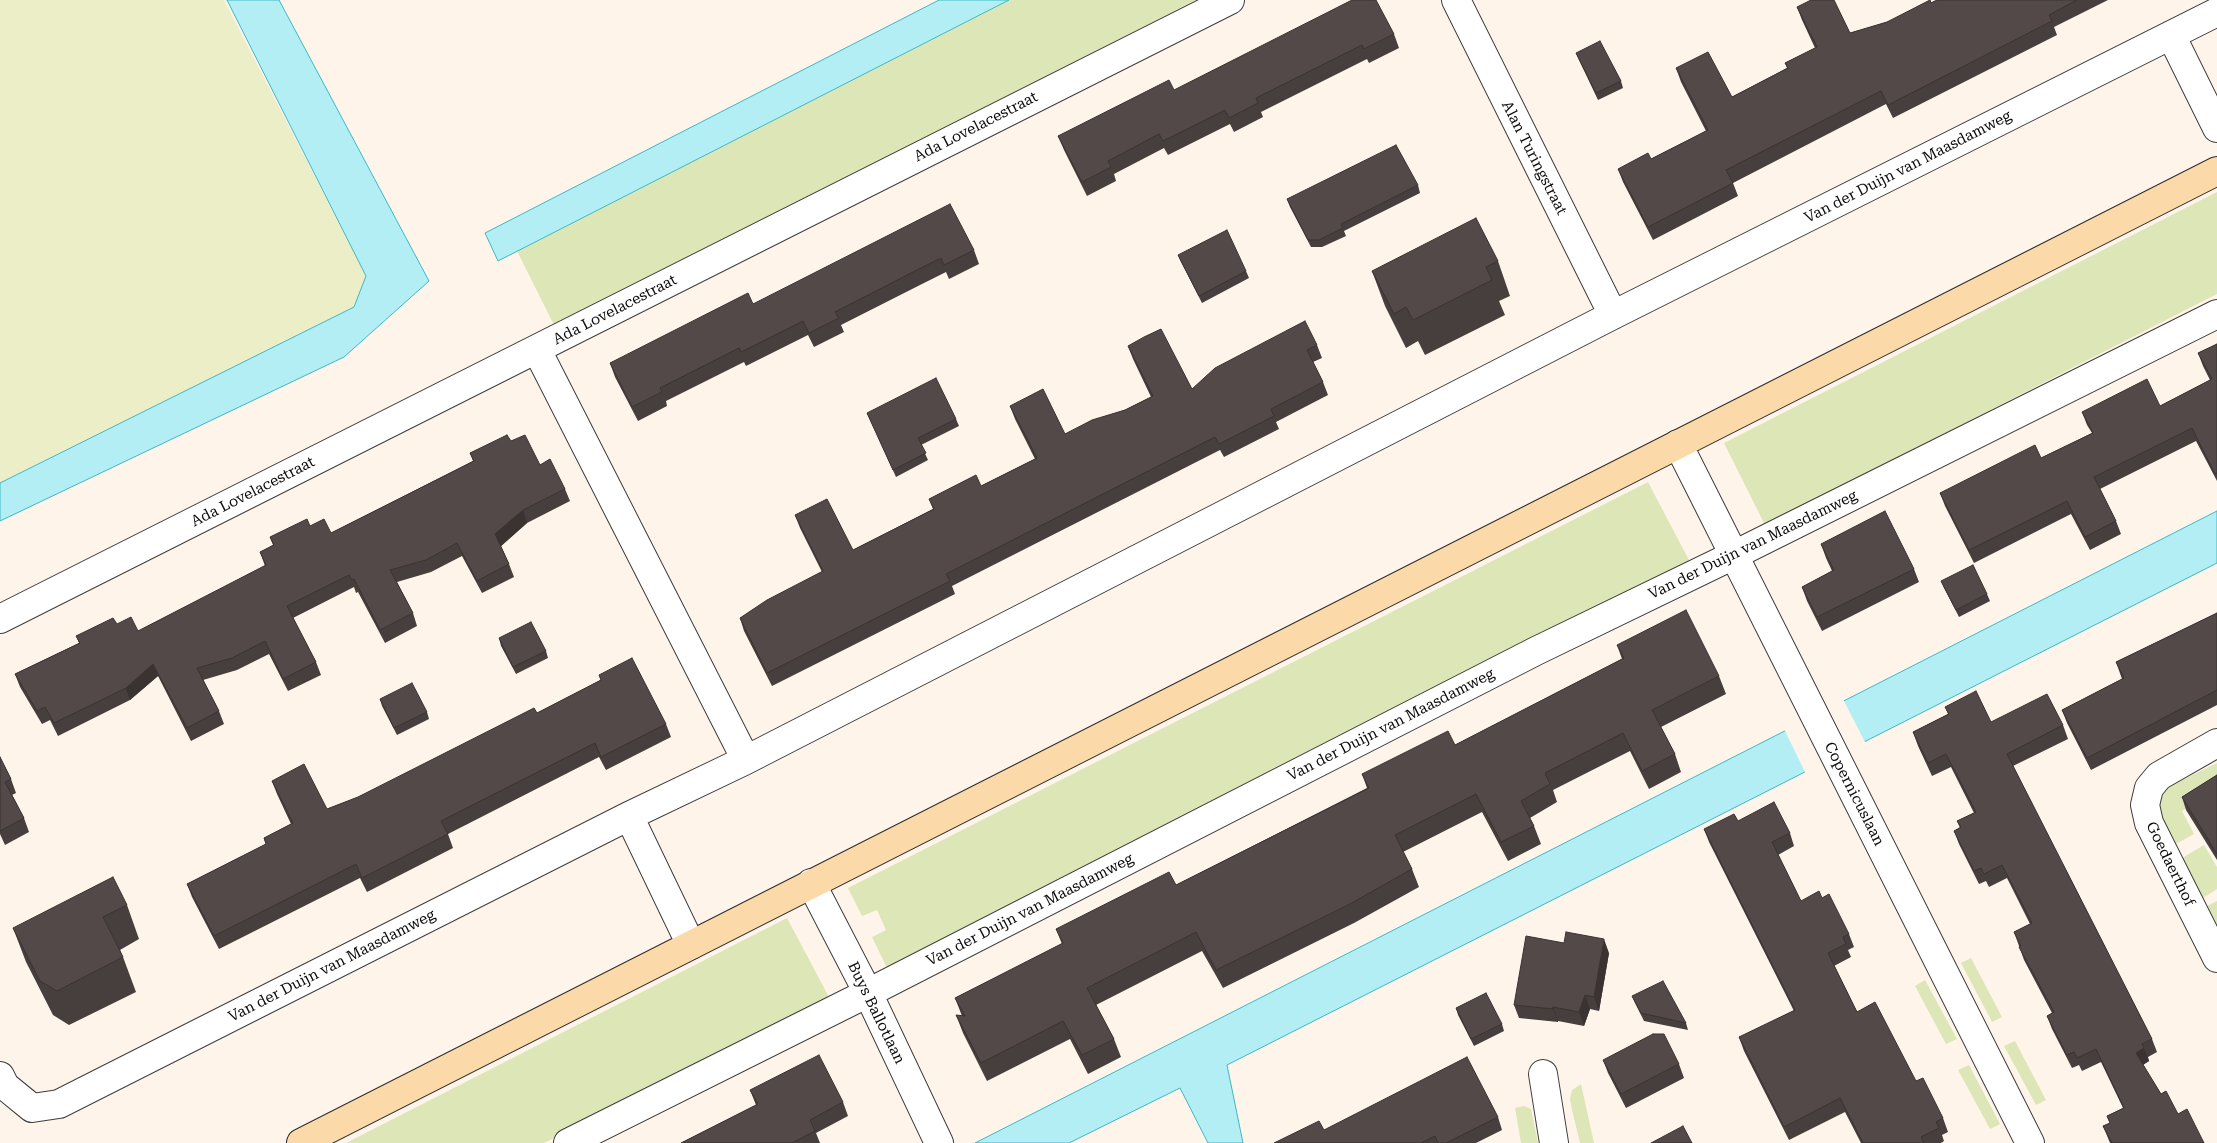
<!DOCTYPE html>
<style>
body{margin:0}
canvas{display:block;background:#fef4ea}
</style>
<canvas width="2217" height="1143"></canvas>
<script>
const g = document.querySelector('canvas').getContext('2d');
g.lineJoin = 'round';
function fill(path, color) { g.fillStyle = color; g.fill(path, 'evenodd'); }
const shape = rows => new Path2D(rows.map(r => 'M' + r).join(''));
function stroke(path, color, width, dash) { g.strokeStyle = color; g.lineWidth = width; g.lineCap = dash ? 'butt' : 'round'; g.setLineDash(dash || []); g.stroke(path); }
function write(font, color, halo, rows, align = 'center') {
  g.font = font + ' "Roboto Serif",serif'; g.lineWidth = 5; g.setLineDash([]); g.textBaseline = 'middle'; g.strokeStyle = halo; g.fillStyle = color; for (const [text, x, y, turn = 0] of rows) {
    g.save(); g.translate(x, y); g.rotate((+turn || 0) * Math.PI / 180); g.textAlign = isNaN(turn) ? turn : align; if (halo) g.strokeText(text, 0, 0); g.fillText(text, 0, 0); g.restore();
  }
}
fill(shape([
 [1009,0,1196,0,554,325,517,251],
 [2217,192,2217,294,1765,525,1724,443],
 [1648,482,1690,562,888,970,872,937,886,930,877,910,862,916,848,888],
 [2217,763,2217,789,2182,811,2194,834,2174,845,2158,812,2158,802,2165,788],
 [2204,845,2217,867,2217,889,2203,898,2182,858],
 [2217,901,2217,927,2207,906],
 [787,918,830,999,544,1143,346,1143],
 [1971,958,2002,1017,1992,1022,1961,963],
 [1925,980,1957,1039,1946,1044,1915,986],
 [2015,1041,2046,1100,2036,1105,2004,1046],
 [1969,1065,2000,1124,1990,1129,1958,1070],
 [1581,1084,1594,1143,1580,1143,1572,1110,1570,1099,1572,1090],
 [1524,1106,1531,1109,1538,1143,1521,1143,1515,1108]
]), '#dde6b6');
fill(shape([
 [0,0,224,0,366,276,354,308,0,483]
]), '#eceec8');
const water = shape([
 [227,0,279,0,429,281,344,357,0,521,0,483,354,307,366,276,227,0],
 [939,0,1009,0,498,261,485,233,939,0],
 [2217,511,2217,563,1227,1065,1243,1143,1208,1143,1180,1088,1069,1143,975,1143,2217,511]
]);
fill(water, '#b2eef3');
stroke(water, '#3cb9c6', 1);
fill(shape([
 [1843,699,1866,744,1804,775,1805,772,1784,729]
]), '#fef4ea');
const street = shape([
 [1456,0,1613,315],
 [2171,35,2217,128],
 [537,350,746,760],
 [1678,444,2030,1143],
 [0,619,1230,0],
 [2217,743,2159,776,2149,788,2145,805,2149,823,2217,958],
 [629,816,691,945],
 [811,883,868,993,939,1143],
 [1543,1074,1554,1143],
 [0,1076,5,1086,32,1108,59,1104,629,816,746,760,1613,315,2217,12],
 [568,1143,868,993,1536,651,1734,555,2217,314]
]);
const secondary = shape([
 [301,1143,2217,171]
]);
stroke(street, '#3e3e3e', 30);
stroke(secondary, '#2d2d2d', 30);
stroke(street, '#fff', 28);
stroke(secondary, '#fbd9a8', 28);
fill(shape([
 [1937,0,2108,0,2054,27,2057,35,1893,118,1886,104,1733,183,1738,196,1653,240,1623,182,1618,169,1651,159,1706,131,1681,82,1676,68,1732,97,1787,68,1785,63,1815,48,1802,20,1797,7,1850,33,1887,22],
 [1394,34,1399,48,1369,63,1367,59,1261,112,1263,117,1234,132,1230,124,1168,155,1164,148,1114,174,1116,181,1087,196,1064,150,1058,136,1174,90],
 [1576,53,1621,81,1623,88,1598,100,1579,60],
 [1418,185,1420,193,1344,231,1346,236,1322,247,1311,247,1290,207,1287,199],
 [974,250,979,264,949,279,946,272,920,285,841,325,844,332,814,347,808,335,746,366,744,362,666,401,667,406,638,421,615,377,610,363,753,304],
 [1178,255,1246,271,1249,278,1202,303,1181,262],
 [1498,261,1510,296,1499,301,1505,315,1425,355,1418,341,1406,348,1385,306,1372,271],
 [2217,344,2217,481,2196,441,2100,489,2116,521,2121,534,2090,550,2071,514,1974,563,1945,506,1940,493,2041,458,2092,433,2087,425,2082,412,2160,406,2210,380,2203,366,2198,353],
 [1317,345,1322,358,1313,362,1323,382,1328,395,1276,422,1279,429,1224,457,1220,450,1159,481,952,586,955,594,772,686,744,631,740,618,822,572,800,528,795,515,853,550,933,509,929,499,981,486,1035,459,1015,419,1010,406,1065,434,1125,410,1151,397,1133,359,1128,346,1192,389],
 [867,413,956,419,959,426,921,445,928,460,896,477],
 [511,441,540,465,565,489,570,501,527,523,501,546,509,564,514,577,482,593,462,556,431,572,397,582,413,613,417,626,385,643,358,592,356,593,354,587,293,618,316,662,321,675,288,691,269,654,237,670,203,680,219,711,224,724,191,741,158,676,130,700,58,736,50,720,42,724,20,687,15,674,79,643,76,636,117,624,138,631,265,566,260,552,273,545,270,537,310,526,331,533,473,461,470,453],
 [1821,544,1914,569,1919,582,1822,631,1807,601,1802,587,1832,571,1826,558],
 [1941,581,1987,594,1990,601,1959,617,1944,588],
 [2217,613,2217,705,2091,770,2067,723,2062,710,2122,679,2116,662],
 [499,638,546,651,548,658,516,674,501,646],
 [1617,645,1719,676,1726,694,1661,727,1675,754,1681,772,1649,789,1630,751,1553,790,1557,802,1530,818,1534,826,1541,844,1508,861,1482,812,1403,852,1412,869,1419,887,1354,923,1223,988,1202,951,1096,1005,1114,1039,1121,1057,1088,1074,1070,1039,987,1081,963,1033,956,1015,962,1016,955,998,1062,944,1056,929,1176,885,1367,788,1362,774,1455,745,1622,659],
 [599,675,666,724,671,737,606,770,599,757,448,834,453,848,367,892,360,878,219,949,192,897,187,884,266,844,264,838,291,824,277,794,272,781,327,809,358,797,537,713,601,680],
 [380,699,427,712,429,719,397,735,382,706],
 [1945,707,1991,722,2063,725,2068,739,2013,766,2152,1039,2157,1052,2148,1057,2149,1061,2143,1065,2161,1094,2204,1143,2110,1143,2103,1126,2110,1123,2107,1116,2123,1108,2101,1062,2082,1071,2079,1065,2072,1068,2052,1029,2047,1016,2052,1013,2024,960,2014,932,2030,924,2007,878,1989,887,1986,881,1979,884,1959,844,1954,831,1960,828,1957,821,1974,813,1951,767,1932,776,1918,746,1913,732,1948,714],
 [0,757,11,779,16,793,12,795,24,818,29,832,5,845,0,834],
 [2217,775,2217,860,2186,810,2182,797],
 [1738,821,1790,833,1794,846,1778,855,1801,901,1822,898,1849,934,1854,947,1848,950,1851,957,1834,966,1857,1012,1916,1081,1943,1118,1948,1132,1942,1135,1944,1141,1941,1143,1861,1143,1845,1112,1789,1140,1744,1051,1739,1037,1794,1011,1709,842,1704,829],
 [127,905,139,939,120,950,123,957,136,992,69,1025,53,1015,26,962,13,928],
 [1609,953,1599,1011,1590,1009,1584,1026,1558,1021,1558,1022,1519,1018,1514,1005],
 [1632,996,1686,1023,1688,1030,1644,1021,1635,1003],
 [1456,1008,1502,1024,1504,1031,1474,1046,1458,1015],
 [1603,1060,1679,1064,1684,1078,1626,1108,1608,1073],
 [750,1090,843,1102,848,1116,816,1133,820,1143,681,1143,756,1105],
 [1498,1117,1502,1130,1476,1143,1274,1143,1324,1130]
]), '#473f3e');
fill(shape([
 [523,510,527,523,500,547,495,534],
 [153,664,158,676,130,700,126,688],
 [1604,939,1609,953,1599,1011,1594,997],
 [1585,995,1590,1009,1584,1026,1579,1012],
 [1553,1007,1558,1021,1558,1022,1553,1009],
 [2144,1048,2149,1061,2141,1066,2136,1053]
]), '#3a3332');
const building = shape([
 [1352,0,1376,0,1394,34,1364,49,1362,45,1256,98,1258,103,1229,118,1225,110,1163,141,1159,134,1108,161,1111,167,1082,182,1058,136,1169,80,1174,90,1352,0],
 [1811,0,1834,0,1850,33,1887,22,1930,0,1931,3,1937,0,2077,0,2049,15,2052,21,1888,105,1881,91,1726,170,1733,183,1648,227,1618,169,1648,153,1651,159,1708,130,1676,68,1708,52,1732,97,1788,68,1785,63,1817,47,1797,7,1811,0],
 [1600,41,1621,81,1596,93,1576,53,1600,41],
 [1396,145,1418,185,1341,224,1343,228,1319,240,1308,240,1287,199,1396,145],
 [950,204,974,250,944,265,941,258,915,271,835,312,839,318,809,333,803,321,741,352,739,348,660,388,662,392,632,407,610,363,748,293,753,304,950,204],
 [1476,218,1498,261,1486,267,1492,280,1413,320,1406,307,1394,314,1372,271,1476,218],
 [1227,230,1246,271,1199,296,1178,255,1227,230],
 [1305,321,1317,345,1307,350,1323,382,1271,409,1274,416,1219,444,1215,437,1154,468,946,574,950,581,767,673,740,618,767,600,823,571,795,515,827,499,853,550,934,509,929,499,976,475,981,486,1037,458,1010,406,1043,389,1065,434,1092,420,1125,410,1153,396,1128,346,1144,337,1161,329,1192,389,1215,368,1305,321],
 [2217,344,2217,473,2215,474,2192,428,2094,477,2116,521,2085,537,2067,501,1969,550,1940,493,2035,445,2041,458,2093,433,2082,412,2147,379,2160,406,2212,379,2198,353,2217,344],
 [936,378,956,419,918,438,926,453,893,470,867,413,936,378],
 [507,435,511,441,525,435,540,465,550,459,565,489,523,510,495,534,509,564,477,581,457,543,426,560,390,570,413,613,380,630,354,579,352,580,349,575,287,606,316,662,283,679,265,641,232,658,197,668,219,711,187,728,153,664,126,688,54,723,45,707,37,711,15,674,80,643,76,636,113,618,117,624,131,617,138,631,266,565,260,552,274,545,270,537,307,519,310,526,324,519,331,533,474,461,470,453,507,435],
 [1885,511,1914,569,1817,617,1802,587,1834,570,1821,544,1885,511],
 [1973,565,1987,594,1956,610,1941,581,1973,565],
 [1686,610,1719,676,1652,710,1675,754,1642,771,1623,733,1545,773,1550,784,1521,801,1534,826,1501,842,1476,794,1395,835,1412,869,1348,905,1216,970,1196,932,1087,988,1114,1039,1082,1055,1063,1021,981,1063,956,1015,965,1016,955,998,1063,943,1056,929,1169,872,1176,885,1369,788,1362,774,1448,731,1455,745,1624,658,1617,645,1686,610],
 [2217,613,2217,690,2087,758,2062,710,2124,678,2116,662,2217,613],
 [531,622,546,651,513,667,499,638,531,622],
 [632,658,666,724,601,757,595,743,441,821,448,834,362,878,356,864,214,936,187,884,266,844,264,838,293,823,272,781,304,764,327,809,358,797,534,708,537,713,601,680,599,675,632,658],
 [412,683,427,712,394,728,380,699,412,683],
 [1976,691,1991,722,2047,694,2063,725,2007,754,2152,1039,2142,1044,2144,1048,2136,1053,2161,1094,2166,1091,2178,1114,2187,1109,2204,1143,2112,1143,2103,1126,2110,1123,2107,1116,2124,1108,2096,1049,2077,1058,2074,1052,2067,1055,2047,1016,2054,1012,2019,947,2021,946,2014,932,2032,923,2002,865,1984,874,1981,868,1974,871,1954,831,1961,827,1957,821,1976,812,1946,754,1928,763,1913,732,1949,714,1945,707,1976,691],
 [0,757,11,779,5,782,24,818,0,831,0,757],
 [2217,775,2217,854,2182,797,2217,775],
 [1774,802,1790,833,1772,842,1801,901,1819,891,1822,898,1829,894,1849,934,1843,937,1846,944,1828,953,1857,1012,1875,1002,1916,1081,1923,1078,1943,1118,1936,1122,1939,1128,1921,1137,1924,1143,1863,1143,1840,1098,1784,1127,1739,1037,1795,1010,1704,829,1734,814,1738,821,1774,802],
 [113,877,127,905,103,917,123,957,57,991,40,981,13,928,113,877],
 [1566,932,1604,939,1594,997,1585,995,1579,1012,1553,1007,1553,1009,1514,1005,1526,936,1564,943,1566,932],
 [1663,981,1686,1023,1641,1013,1632,996,1663,981],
 [1486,993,1502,1024,1471,1039,1456,1008,1486,993],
 [1653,1034,1664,1034,1679,1064,1621,1094,1603,1060,1653,1034],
 [819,1055,843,1102,810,1120,815,1131,792,1143,681,1143,758,1104,750,1090,819,1055],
 [1467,1057,1498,1117,1446,1143,1438,1143,1435,1136,1421,1143,1274,1143,1319,1121,1324,1130,1467,1057],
 [1683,1126,1692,1143,1651,1143,1683,1126]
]);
fill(building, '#534948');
stroke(building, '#3a3332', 1);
write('15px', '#0b0b0b', '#fff', [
 ["Ada Lovelacestraat",976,127,-27],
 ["Alan Turingstraat",1534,158,63],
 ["Van der Duijn van Maasdamweg",1908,167,-27],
 ["Ada Lovelacestraat",615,310,-27],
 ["Ada Lovelacestraat",253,492,-27],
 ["Van der Duijn van Maasdamweg",1753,545,-26],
 ["Van der Duijn van Maasdamweg",1391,725,-27],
 ["Copernicuslaan",1854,794,63],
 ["Goedaerthof",2170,864,64],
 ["Van der Duijn van Maasdamweg",1030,910,-27],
 ["Van der Duijn van Maasdamweg",332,966,-27],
 ["Buys Ballotlaan",876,1013,64]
]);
</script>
